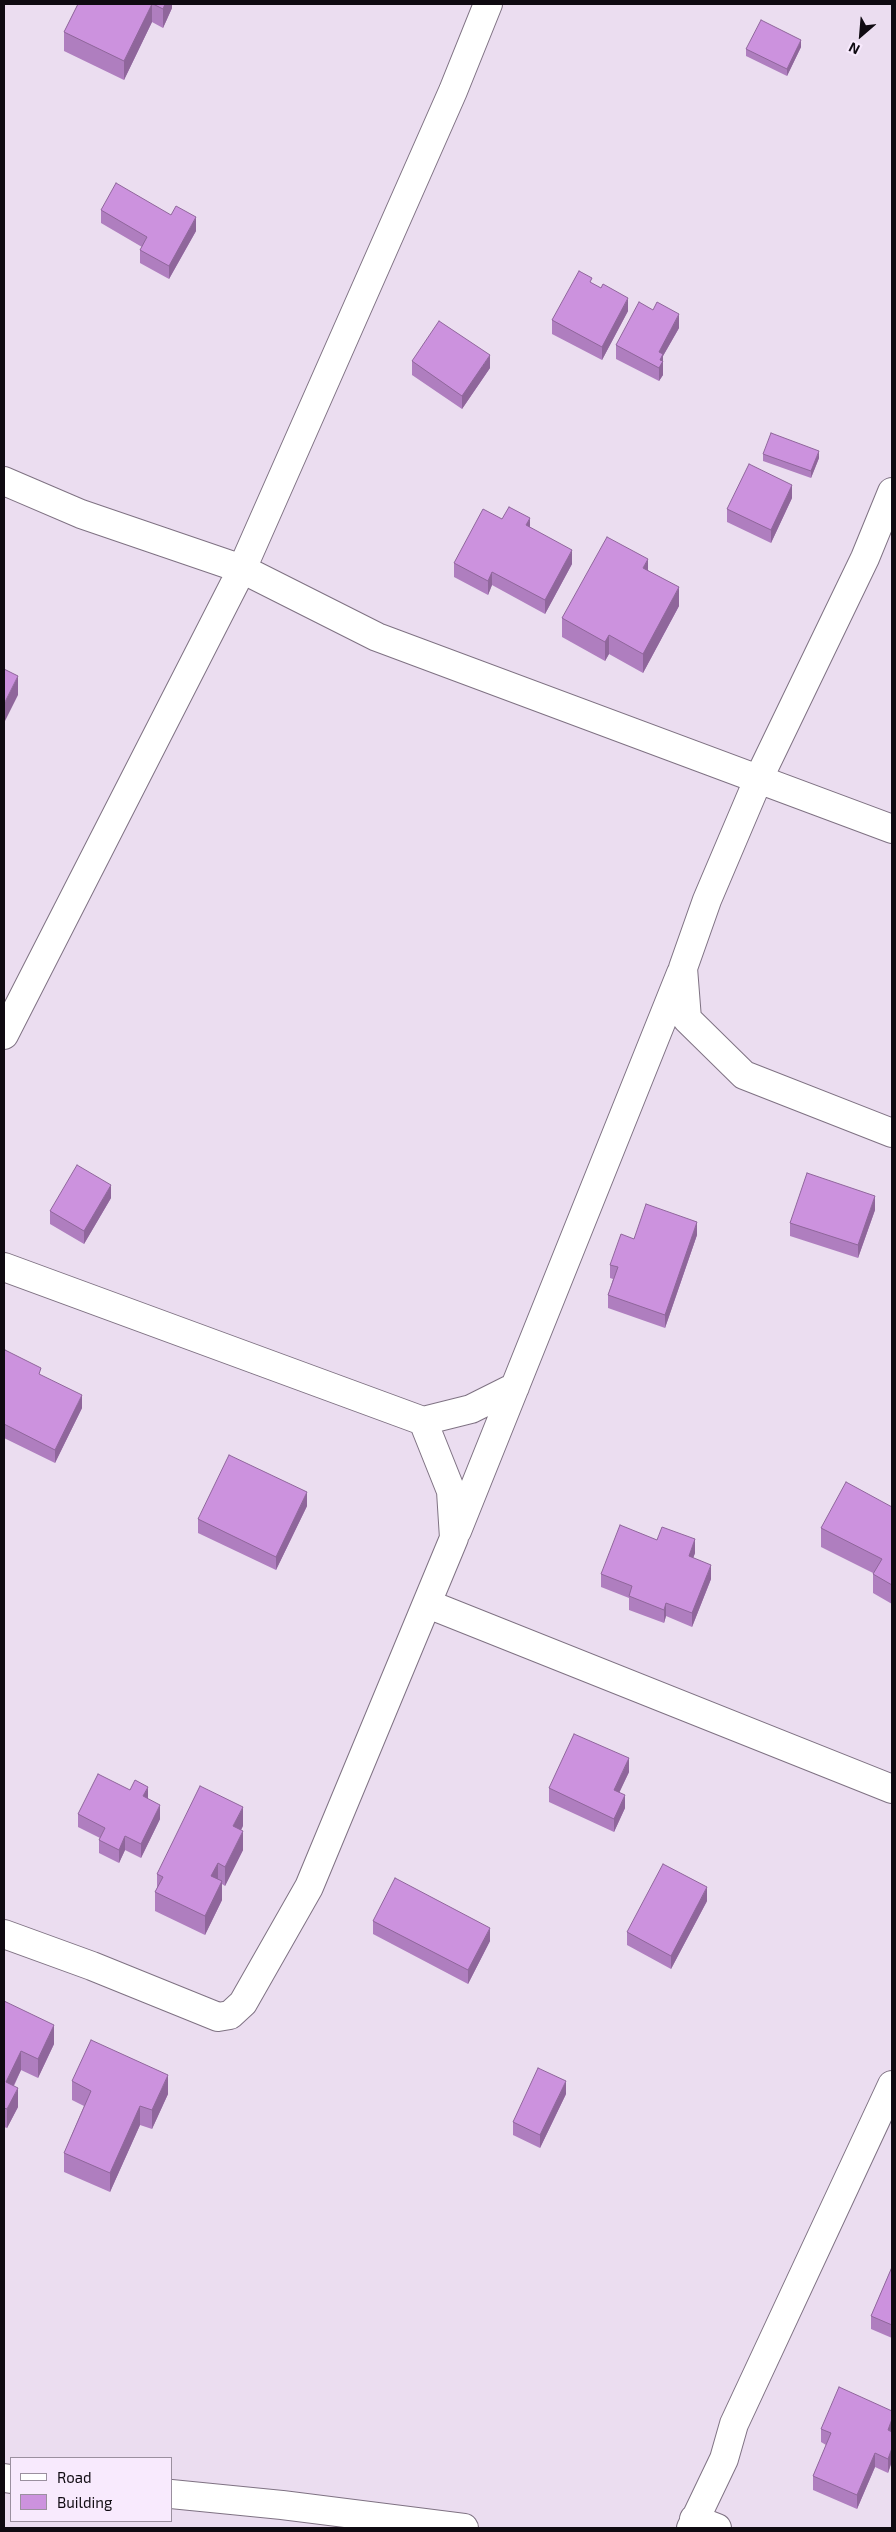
<!DOCTYPE html>
<style>
body{margin:0}
#map{position:relative;width:896px;height:2532px;overflow:hidden;background:#ebddf0;font-family:"Exo 2",sans-serif}
canvas{display:block}
.frame{position:absolute;inset:0;border:5px solid #0f0a11;pointer-events:none}
.legend{position:absolute;left:10px;top:2457px;width:162px;height:65px;box-sizing:border-box;background:#f8eafd;border:1px solid #9b909f;margin:0;padding:6px 9px;list-style:none;font-size:15px;color:#0f0a11}
.legend li{display:flex;align-items:center;gap:10px;height:25px}
.legend b{width:25px;border:1px solid #9b909f}
.north{position:absolute;left:836px;top:10px;width:50px;height:50px;-webkit-text-stroke:4px #f8eafd;paint-order:stroke;rotate:207deg;font-size:14px;font-weight:700;line-height:20px;text-align:center;color:#0f0a11}
.north::after{content:'';display:block;margin:auto;width:18px;height:22px;background:#0f0a11;clip-path:polygon(50% 0,100% 100%,50% 72%,0 100%)}
</style>
<div id="map">
<canvas width="896" height="2532"></canvas>
<div class="frame"></div>
<ul class="legend">
<li><b style="height:6px;background:#fff"></b>Road</li>
<li><b style="height:14px;background:#cc92de"></b>Building</li>
</ul>
<div class="north">N</div>
</div>
<script>
const g = document.querySelector('canvas').getContext('2d');
g.lineJoin = 'round';
const shape = rows => new Path2D(rows.map(r => 'M' + r).join(''));
function stroke(path, color, width, dash) { g.strokeStyle = color; g.lineWidth = width; g.lineCap = dash ? 'butt' : 'round'; g.setLineDash(dash || []); g.stroke(path); }
function fill(path, color) { g.fillStyle = color; g.fill(path, 'evenodd'); }
const minor = shape([
 [4,481,81,514,242,569,377,637,892,829],
 [892,492,865,558,758,780,707,900,683,968,687,1019,744,1075,892,1133],
 [4,1035,242,569,453,91,488,4],
 [4,1267,423,1421,451,1491,454,1538,309,1887,243,2003,230,2015,218,2017,92,1966,4,1934],
 [423,1421,471,1409,515,1387],
 [457,1531,681,973],
 [428,1604,892,1789],
 [4,2478,11,2479],
 [171,2494,282,2505,464,2528],
 [694,2519,717,2528],
 [691,2528,724,2459,734,2424,892,2085]
]);
stroke(minor, '#7f7283', 30);
stroke(minor, '#fff', 28);
fill(shape([
 [78,4,172,4,172,8,163,28,152,22,124,80,64,51,64,32],
 [801,47,787,76,746,56,746,49],
 [101,210,196,231,169,279,140,263,140,250,142,247,101,223],
 [592,283,628,311,602,360,552,334,552,320],
 [679,328,663,356,663,375,659,381,616,359,616,345],
 [412,361,490,368,462,409,412,375],
 [763,454,819,458,811,478,763,461],
 [792,498,771,543,727,522,727,509],
 [502,519,530,527,572,564,545,614,492,585,488,595,454,577,454,563],
 [648,570,679,606,643,673,609,654,605,661,562,637,562,618],
 [111,1198,84,1244,50,1224,50,1211],
 [875,1210,858,1258,790,1236,790,1223],
 [697,1235,665,1328,608,1308,608,1295,613,1279,610,1278,610,1265,634,1239],
 [4,1353,82,1408,55,1463,4,1438],
 [307,1506,276,1570,198,1533,198,1519],
 [892,1507,892,1604,873,1593,873,1573,821,1547,821,1528],
 [657,1540,695,1553,693,1558,711,1579,692,1627,666,1616,664,1623,629,1610,629,1598,601,1587,601,1574],
 [629,1772,619,1792,625,1808,614,1832,549,1802,549,1788],
 [130,1790,148,1799,160,1819,141,1858,125,1850,119,1863,99,1853,99,1840,100,1838,78,1827,78,1814],
 [243,1826,241,1830,243,1850,225,1886,222,1884,222,1900,205,1935,155,1911,155,1892,157,1888,157,1874],
 [707,1901,671,1969,627,1945,627,1932],
 [373,1921,490,1941,468,1984,373,1934],
 [4,2001,54,2044,38,2078,21,2070,14,2086,18,2107,7,2128,4,2127],
 [72,2081,168,2094,152,2129,140,2125,110,2192,64,2172,64,2153,84,2106,72,2100],
 [566,2094,540,2148,513,2135,513,2122],
 [892,2267,892,2338,871,2329,871,2316],
 [892,2411,892,2461,888,2473,875,2467,857,2509,813,2490,813,2476,826,2445,821,2442,821,2429]
]), '#af7ebf');
fill(shape([
 [152,4,152,22,124,80,124,61],
 [165,4,172,4,172,8,163,28,163,9],
 [801,40,801,47,787,76,787,69],
 [196,217,196,231,169,279,169,266],
 [628,298,628,311,602,360,602,347],
 [679,314,679,328,663,356,663,375,659,381,659,352],
 [490,355,490,368,462,409,462,396],
 [819,451,819,458,811,478,811,471],
 [792,485,792,498,771,543,771,530],
 [530,518,530,532,526,525],
 [572,550,572,564,545,614,545,600],
 [648,559,648,578,643,568],
 [492,572,492,585,488,595,488,581],
 [679,587,679,606,643,673,643,654],
 [609,635,609,654,605,661,605,642],
 [18,676,18,695,4,723,4,704],
 [111,1185,111,1198,84,1244,84,1231],
 [875,1196,875,1210,858,1258,858,1245],
 [697,1222,697,1235,665,1328,665,1315],
 [82,1395,82,1408,55,1463,55,1450],
 [307,1492,307,1506,276,1570,276,1557],
 [695,1539,695,1553,689,1570,689,1556],
 [711,1565,711,1579,692,1627,692,1613],
 [666,1603,666,1616,664,1623,664,1610],
 [629,1758,629,1772,614,1804,614,1790],
 [148,1787,148,1800,143,1796],
 [625,1795,625,1808,614,1832,614,1819],
 [160,1805,160,1819,141,1858,141,1844],
 [243,1807,243,1826,233,1845,233,1826],
 [243,1831,243,1850,225,1886,225,1867],
 [125,1836,125,1850,119,1863,119,1850],
 [218,1863,218,1882,211,1876],
 [222,1881,222,1900,205,1935,205,1916],
 [707,1887,707,1901,671,1969,671,1956],
 [490,1928,490,1941,468,1984,468,1970],
 [54,2025,54,2044,38,2078,38,2059],
 [21,2051,21,2070,6,2101,6,2082],
 [168,2075,168,2094,152,2129,152,2110],
 [566,2081,566,2094,540,2148,540,2135],
 [18,2088,18,2107,7,2128,7,2109],
 [140,2106,140,2125,110,2192,110,2173],
 [892,2419,892,2432,888,2430],
 [892,2448,892,2461,888,2473,888,2459],
 [875,2453,875,2467,857,2509,857,2495]
]), '#8f669b');
const building = shape([
 [78,4,152,4,124,61,64,32,78,4],
 [153,4,165,4,163,9,153,4],
 [761,20,801,40,787,69,746,49,761,20],
 [116,183,171,215,176,206,196,217,169,266,140,250,147,237,101,210,116,183],
 [579,271,592,278,590,282,601,288,603,284,628,298,602,347,552,320,579,271],
 [639,302,653,310,657,302,679,314,659,352,663,354,660,360,663,361,659,368,616,345,639,302],
 [439,321,490,355,462,396,412,361,439,321],
 [771,433,819,451,811,471,763,454,771,433],
 [749,464,792,485,771,530,727,509,749,464],
 [509,507,530,518,526,525,572,550,545,600,492,572,488,581,454,563,483,509,502,519,509,507],
 [607,537,648,559,643,568,679,587,643,654,609,635,605,642,562,618,607,537],
 [4,669,18,676,4,704,4,669],
 [77,1165,111,1185,84,1231,50,1211,77,1165],
 [807,1173,875,1196,858,1245,790,1223,807,1173],
 [646,1204,697,1222,665,1315,608,1295,618,1267,610,1265,621,1234,634,1239,646,1204],
 [5,1350,41,1368,39,1374,82,1395,55,1450,4,1424,4,1353,5,1350],
 [229,1455,307,1492,276,1557,198,1519,229,1455],
 [846,1482,892,1507,892,1585,873,1574,882,1559,821,1528,846,1482],
 [620,1525,657,1540,662,1527,695,1539,689,1556,711,1565,692,1613,666,1603,664,1610,629,1596,632,1586,601,1574,620,1525],
 [574,1734,629,1758,614,1790,625,1795,614,1819,549,1788,574,1734],
 [98,1774,130,1790,135,1780,148,1787,143,1796,160,1805,141,1844,125,1836,119,1850,99,1840,105,1828,78,1814,98,1774],
 [200,1786,243,1807,233,1826,243,1831,225,1867,218,1863,211,1876,222,1881,205,1916,155,1892,163,1877,157,1874,200,1786],
 [663,1864,707,1887,671,1956,627,1932,663,1864],
 [395,1878,490,1928,468,1970,373,1921,395,1878],
 [4,2001,54,2025,38,2059,21,2051,6,2082,18,2088,7,2109,4,2108,4,2001],
 [91,2040,168,2075,152,2110,140,2106,110,2173,64,2153,91,2091,72,2081,91,2040],
 [538,2068,566,2081,540,2135,513,2122,538,2068],
 [892,2267,892,2325,871,2316,892,2267],
 [839,2387,892,2411,892,2419,888,2430,892,2432,892,2448,888,2459,875,2453,857,2495,813,2476,831,2433,821,2429,839,2387]
]);
fill(building, '#cc92de');
stroke(building, '#8f669b', 1);
</script>
